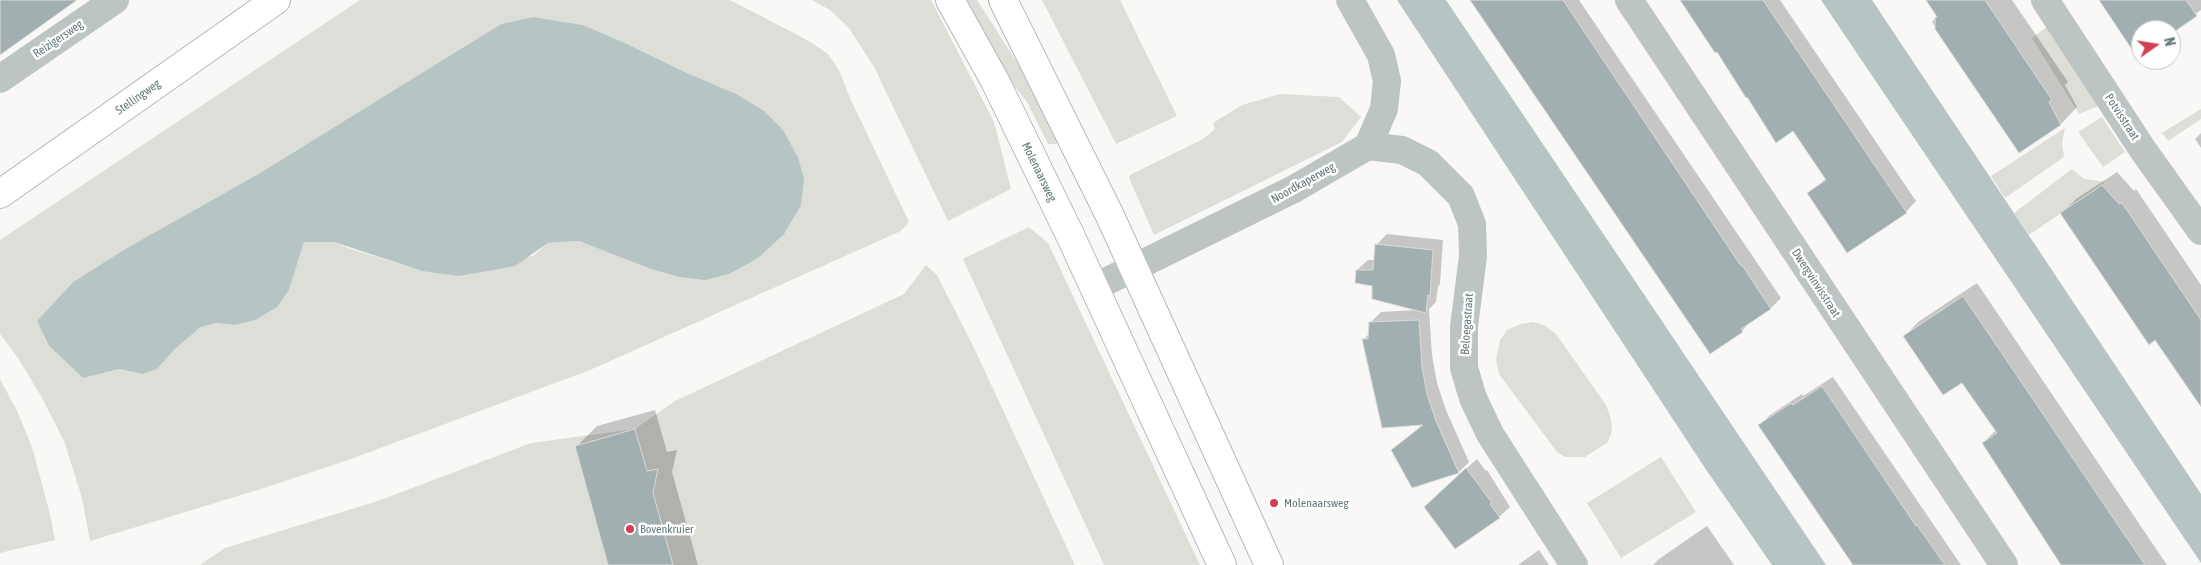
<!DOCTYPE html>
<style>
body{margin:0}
#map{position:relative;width:2201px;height:565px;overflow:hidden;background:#f9f8f7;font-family:"Asap Condensed",sans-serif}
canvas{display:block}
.north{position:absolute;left:2131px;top:20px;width:50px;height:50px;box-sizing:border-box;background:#fff;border:1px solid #c1c9c9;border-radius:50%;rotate:77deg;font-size:14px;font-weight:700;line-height:20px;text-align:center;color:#637879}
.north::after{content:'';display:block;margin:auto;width:18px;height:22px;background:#d14055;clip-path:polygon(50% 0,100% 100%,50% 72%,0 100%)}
</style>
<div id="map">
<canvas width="2201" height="565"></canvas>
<div class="north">N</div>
</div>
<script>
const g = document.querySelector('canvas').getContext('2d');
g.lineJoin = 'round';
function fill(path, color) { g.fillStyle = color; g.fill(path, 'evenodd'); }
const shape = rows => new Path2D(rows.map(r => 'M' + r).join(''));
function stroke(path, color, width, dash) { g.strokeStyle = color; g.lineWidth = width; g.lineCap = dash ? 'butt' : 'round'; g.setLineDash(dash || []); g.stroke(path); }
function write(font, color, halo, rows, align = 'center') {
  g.font = font + ' "Asap Condensed",sans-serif'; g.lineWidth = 5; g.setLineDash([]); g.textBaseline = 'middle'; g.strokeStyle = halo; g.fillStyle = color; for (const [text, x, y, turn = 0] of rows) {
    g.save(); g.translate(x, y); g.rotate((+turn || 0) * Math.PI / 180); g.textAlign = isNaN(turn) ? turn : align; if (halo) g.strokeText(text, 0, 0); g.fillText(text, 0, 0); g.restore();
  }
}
fill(shape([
 [360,0,730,0,809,41,828,54,839,70,850,98,909,222,901,231,590,370,351,459,261,489,90,541,82,498,64,441,41,396,18,358,0,334,0,240],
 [533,17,583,25,625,43,689,74,648,268,579,241,548,243,533,256,422,271,348,248,334,242,304,242,289,290,234,325,216,323,201,327,175,349,157,369,143,374,119,369,83,378,49,346,37,321,73,282,127,248,260,173,501,24],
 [812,0,931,0,994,122,1011,189,948,221,874,67,849,28,830,10],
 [955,0,977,0,1043,103,1060,141,1057,144,1048,144,1027,102,990,56],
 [1042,0,1120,0,1177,116,1116,144],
 [2052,23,2103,104,2079,114,2032,38],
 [1280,94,1339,97,1361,117,1342,142,1154,235,1129,178,1130,175,1203,139,1215,129,1213,123,1242,105],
 [2201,109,2201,119,2168,141,2162,133],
 [2102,117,2125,152,2103,167,2078,132],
 [2065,128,2062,142,2064,157,2005,198,1991,176],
 [2072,169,2084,179,2106,182,2029,235,2014,213],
 [1029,227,1048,243,1200,565,1104,565,963,259],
 [926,265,937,275,975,350,1075,565,200,565,225,548,378,501,531,443,635,429,675,401,904,294],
 [1533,322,1546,326,1556,334,1606,405,1611,419,1612,431,1608,442,1585,457,1565,457,1557,452,1499,374,1496,360,1500,340,1507,330,1521,324],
 [0,379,18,413,32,447,50,514,55,540,0,553],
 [1661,457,1696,512,1621,558,1587,503]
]), '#dcded7');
fill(shape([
 [1397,0,1446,0,1826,565,1772,565,1707,471],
 [1821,0,1872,0,2201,494,2201,563],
 [533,17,583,25,625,43,689,74,736,94,764,111,783,130,798,158,804,178,801,205,784,234,758,258,729,274,705,280,680,277,648,268,579,241,548,243,515,266,459,276,422,271,334,242,304,242,289,290,277,307,255,320,234,325,216,323,201,327,175,349,157,369,143,374,119,369,83,378,49,346,37,321,73,282,127,248,260,173,501,24]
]), '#b6c4c3');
fill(shape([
 [1472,0,1579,0,1781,298,1771,308,1752,320,1742,331],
 [1681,0,1780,0,1916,201,1906,212,1847,251,1809,194,1826,178,1793,130,1717,51],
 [1926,0,2012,0,2068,82,2065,85,2077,107,2061,124,2020,151,1932,22,1937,16],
 [2100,0,2201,0,2201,10,2171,32,2171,30,2141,30,2141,53],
 [2201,133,2201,148,2195,139],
 [2117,172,2134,191,2136,189,2201,285,2201,405,2156,339,2062,213,2076,199],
 [1387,234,1443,240,1440,284,1438,286,1436,302,1429,309,1432,355,1437,383,1446,410,1469,462,1459,472,1413,486,1393,450,1423,424,1363,340,1369,334,1370,323,1381,312,1416,310,1374,285,1357,270,1368,260,1375,260,1376,245],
 [1977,283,2167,565,2064,565,1983,443,1996,430,1963,381,1905,336,1918,322],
 [1833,377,1961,565,1854,565,1760,425,1770,415,1802,394,1803,396],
 [655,410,667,452,677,450,672,472,698,565,609,565,577,446,597,426],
 [1477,459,1486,471,1487,470,1510,507,1499,517,1436,496],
 [1707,526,1734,565,1653,565,1659,559],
 [1539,550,1549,565,1518,565]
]), '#0003');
const building = shape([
 [0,0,77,0,0,55,0,0],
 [1470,0,1563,0,1741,266,1742,265,1771,309,1741,329,1743,332,1710,354,1470,0],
 [1680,0,1763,0,1907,213,1847,253,1807,193,1826,180,1793,131,1776,143,1747,97,1746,98,1717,52,1715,53,1680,0],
 [1926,0,1985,0,2052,100,2049,102,2061,125,2019,153,1935,29,1935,18,1937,17,1926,0],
 [2099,0,2186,0,2197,16,2171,34,2171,30,2141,30,2141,54,2137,57,2099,0],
 [2102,185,2119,204,2122,203,2201,320,2201,407,2155,340,2149,345,2060,213,2102,185],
 [1375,244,1433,250,1430,296,1428,295,1426,313,1372,299,1372,286,1355,283,1356,270,1373,270,1375,244],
 [1963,296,2003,355,2145,565,2061,565,1982,443,1997,433,1962,383,1943,395,1926,370,1903,336,1963,296],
 [1419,320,1422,367,1427,394,1436,421,1459,473,1412,488,1391,450,1423,425,1382,428,1362,339,1368,339,1369,322,1419,320],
 [1822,386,1916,526,1917,525,1945,565,1853,565,1758,425,1791,403,1793,405,1822,386],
 [635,429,647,471,658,469,653,493,673,565,608,565,575,446,635,429],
 [1466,468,1492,503,1490,504,1500,518,1455,549,1424,507,1466,468]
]);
fill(building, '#a2afb0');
stroke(building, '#dbdad9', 1);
const secondary = shape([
 [950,0,995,81,1071,237,1222,565],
 [1003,0,1111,218,1269,565],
 [0,194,276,0]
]);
stroke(secondary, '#b1babb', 30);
stroke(shape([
 [1629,0,2004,565],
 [2045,0,2143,150,2201,231],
 [0,79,115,0],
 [1368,146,1402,150,1428,163,1461,196,1472,224,1473,256,1464,327,1464,368,1473,398,1490,434,1574,565],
 [1095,287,1294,189,1368,146,1384,109,1387,81,1381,55,1350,0]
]), '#bcc4c4', 28);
stroke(secondary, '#fff', 28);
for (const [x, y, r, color] of [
 [1274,503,5,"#d14055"],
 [630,529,5,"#d14055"]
]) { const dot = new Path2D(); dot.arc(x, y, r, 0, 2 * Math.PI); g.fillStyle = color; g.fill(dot); stroke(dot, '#fff', 2); }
write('12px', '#637879', '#fff', [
 ["Reizigersweg",58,39,-34],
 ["Stellingweg",138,97,-35],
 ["Potvisstraat",2122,117,57],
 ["Molenaarsweg",1039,172,64],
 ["Noordkaperweg",1303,183,-29],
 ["Dwergvinvisstraat",1816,283,57],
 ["Beloegastraat",1467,324,-86]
]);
write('12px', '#637879', '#fff', [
 ["Molenaarsweg",1284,503],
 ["Bovenkruier",640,529]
], 'left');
</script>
